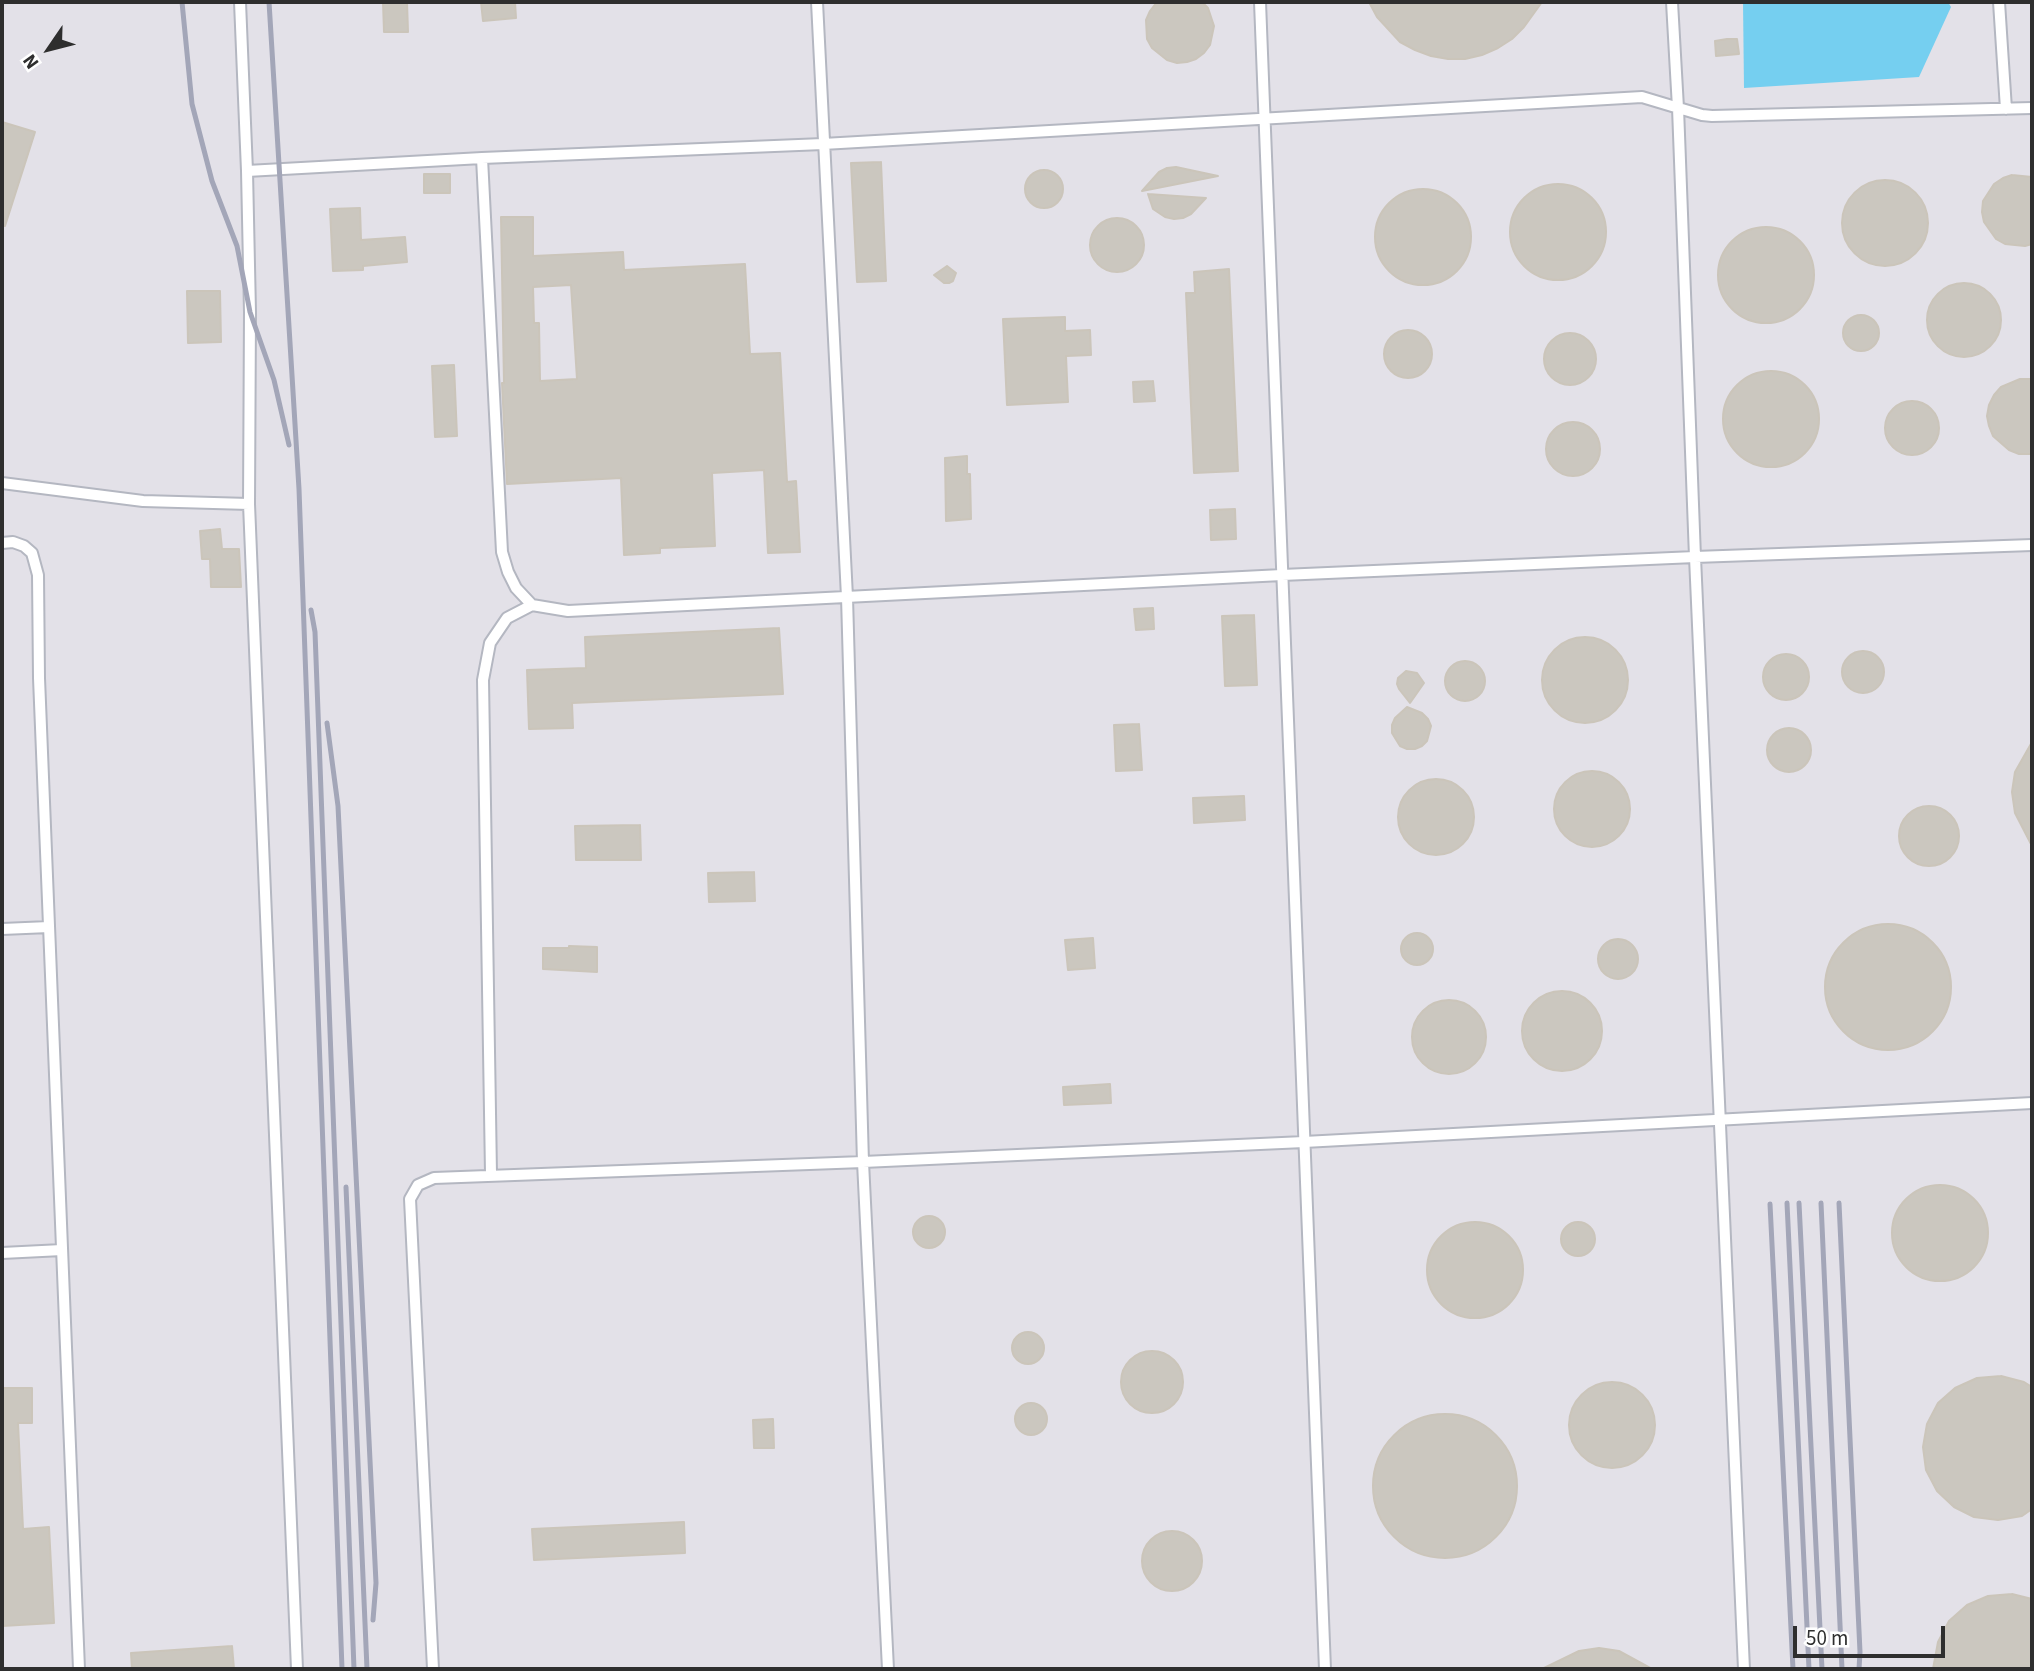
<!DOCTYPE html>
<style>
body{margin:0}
#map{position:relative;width:2034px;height:1671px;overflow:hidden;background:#efe9e1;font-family:"Source Sans 3",sans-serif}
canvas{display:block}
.frame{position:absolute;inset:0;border:4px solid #2e2e2e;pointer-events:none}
.north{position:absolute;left:14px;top:14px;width:70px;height:70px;-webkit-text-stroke:5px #fff;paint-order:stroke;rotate:235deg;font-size:19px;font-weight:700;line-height:28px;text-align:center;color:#2e2e2e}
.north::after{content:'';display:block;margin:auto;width:24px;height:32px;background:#2e2e2e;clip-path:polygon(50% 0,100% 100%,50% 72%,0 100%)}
.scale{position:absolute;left:1793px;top:1626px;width:152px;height:32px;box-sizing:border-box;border:4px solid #2e2e2e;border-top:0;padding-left:9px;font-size:21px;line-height:24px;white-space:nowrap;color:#2e2e2e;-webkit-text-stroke:5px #fff;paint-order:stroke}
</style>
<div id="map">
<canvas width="2034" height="1671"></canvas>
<div class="frame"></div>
<div class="north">N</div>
<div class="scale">50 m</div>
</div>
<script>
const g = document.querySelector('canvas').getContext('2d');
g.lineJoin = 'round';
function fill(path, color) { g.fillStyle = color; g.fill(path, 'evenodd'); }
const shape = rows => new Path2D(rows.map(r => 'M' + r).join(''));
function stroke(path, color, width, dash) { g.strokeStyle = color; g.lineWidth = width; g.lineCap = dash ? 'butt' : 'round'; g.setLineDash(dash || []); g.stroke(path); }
fill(shape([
 [2,2,2032,2,2032,1669,2,1669]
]), '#e3e1e8');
fill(shape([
 [1743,2,1948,2,1951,7,1919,77,1744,88]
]), '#75cff0');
const building = shape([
 [383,2,407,2,408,32,384,32,383,2],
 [481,2,515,2,516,18,483,21,481,2],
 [1157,2,1202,2,1208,8,1214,26,1210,45,1204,53,1196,59,1187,62,1177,63,1167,60,1152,48,1147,39,1146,20,1150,11,1157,2],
 [1369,2,1542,2,1524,27,1512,39,1498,48,1482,55,1465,59,1448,59,1431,56,1415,50,1400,42,1377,17,1369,2],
 [1727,39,1737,39,1739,54,1716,56,1715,41,1727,39],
 [2,122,35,132,5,226,2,225,2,122],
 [881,162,886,281,857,282,851,163,881,162],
 [1176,167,1218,176,1142,191,1159,172,1167,168,1176,167],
 '1025 189a19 19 0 1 1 38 0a19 19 0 1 1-38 0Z',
 [424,174,450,174,450,193,424,193,424,174],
 [2012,175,2032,177,2032,244,2025,246,2005,244,1996,239,1984,222,1982,212,1983,201,1994,184,2003,178,2012,175],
 '1842 223a43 43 0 1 1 86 0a43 43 0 1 1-86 0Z',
 '1510 232a48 48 0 1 1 96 0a48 48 0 1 1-96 0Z',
 '1375 237a48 48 0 1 1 96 0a48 48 0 1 1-96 0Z',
 [1148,194,1206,198,1191,214,1183,218,1174,219,1165,217,1153,209,1148,194],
 [360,208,361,240,405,237,407,262,363,266,363,270,333,271,330,209,360,208],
 [501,217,533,217,533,256,623,252,624,270,745,264,750,354,780,353,787,482,796,481,800,552,768,553,764,470,712,473,715,546,660,548,660,553,624,555,621,478,507,484,502,383,504,383,501,217],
 [571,285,577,379,540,381,539,323,534,323,533,287,571,285],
 '1090 245a27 27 0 1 1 54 0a27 27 0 1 1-54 0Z',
 '1718 275a48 48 0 1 1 96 0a48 48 0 1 1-96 0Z',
 [947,266,956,273,953,281,949,283,944,283,934,275,947,266],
 [1229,269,1238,471,1194,473,1186,293,1195,293,1194,272,1229,269],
 '1927 320a37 37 0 1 1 74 0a37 37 0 1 1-74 0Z',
 [187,291,220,291,221,342,188,343,187,291],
 '1843 333a18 18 0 1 1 36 0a18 18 0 1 1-36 0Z',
 [1065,317,1065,331,1090,330,1091,355,1066,356,1068,402,1007,405,1003,319,1065,317],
 '1384 354a24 24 0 1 1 48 0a24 24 0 1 1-48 0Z',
 '1544 359a26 26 0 1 1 52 0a26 26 0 1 1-52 0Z',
 [454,365,457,436,435,437,432,366,454,365],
 '1723 419a48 48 0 1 1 96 0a48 48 0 1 1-96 0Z',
 [2020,379,2032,379,2032,454,2019,454,2009,450,1993,436,1989,426,1987,416,1989,405,1994,395,2001,387,2020,379],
 [1153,381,1155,401,1134,402,1133,382,1153,381],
 '1885 428a27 27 0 1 1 54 0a27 27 0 1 1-54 0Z',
 '1546 449a27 27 0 1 1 54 0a27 27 0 1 1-54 0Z',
 [967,456,967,474,970,474,971,519,946,521,945,458,967,456],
 [1235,509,1236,539,1211,540,1210,510,1235,509],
 [220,529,222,549,239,549,241,587,211,587,210,559,202,559,200,531,220,529],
 [1153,608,1154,629,1136,630,1134,609,1153,608],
 [1254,615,1257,685,1225,686,1222,616,1254,615],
 [779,628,783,694,572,703,573,728,529,729,527,670,586,668,585,637,779,628],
 '1542 680a43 43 0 1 1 86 0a43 43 0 1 1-86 0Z',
 '1842 672a21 21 0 1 1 42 0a21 21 0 1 1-42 0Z',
 '1763 677a23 23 0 1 1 46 0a23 23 0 1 1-46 0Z',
 '1445 681a20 20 0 1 1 40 0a20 20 0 1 1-40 0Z',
 [1406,671,1417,673,1424,683,1410,703,1399,689,1397,684,1398,678,1406,671],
 [1407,707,1422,713,1428,719,1431,726,1427,741,1422,746,1415,749,1407,749,1400,746,1392,733,1392,725,1395,718,1407,707],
 [1139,724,1142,770,1116,771,1114,725,1139,724],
 '1767 750a22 22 0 1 1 44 0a22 22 0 1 1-44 0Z',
 [2032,742,2032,846,2015,813,2012,792,2015,772,2032,742],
 '1554 809a38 38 0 1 1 76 0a38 38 0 1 1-76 0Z',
 '1398 817a38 38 0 1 1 76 0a38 38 0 1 1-76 0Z',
 [1244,796,1245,820,1194,823,1193,798,1244,796],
 '1899 836a30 30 0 1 1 60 0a30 30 0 1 1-60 0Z',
 [640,825,641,860,576,860,575,826,640,825],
 [754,872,755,901,709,902,708,873,754,872],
 '1825 987a63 63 0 1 1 126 0a63 63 0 1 1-126 0Z',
 '1401 949a16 16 0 1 1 32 0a16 16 0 1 1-32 0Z',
 [1093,938,1095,968,1068,970,1065,940,1093,938],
 '1598 959a20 20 0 1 1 40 0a20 20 0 1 1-40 0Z',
 [569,946,597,947,597,972,543,969,543,948,569,948,569,946],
 '1522 1031a40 40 0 1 1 80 0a40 40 0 1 1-80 0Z',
 '1412 1037a37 37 0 1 1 74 0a37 37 0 1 1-74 0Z',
 [1110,1084,1111,1103,1064,1105,1063,1087,1110,1084],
 '1892 1233a48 48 0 1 1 96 0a48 48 0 1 1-96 0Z',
 '913 1232a16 16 0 1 1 32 0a16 16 0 1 1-32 0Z',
 '1561 1239a17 17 0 1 1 34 0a17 17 0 1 1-34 0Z',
 '1427 1270a48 48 0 1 1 96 0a48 48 0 1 1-96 0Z',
 '1012 1348a16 16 0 1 1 32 0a16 16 0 1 1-32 0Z',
 '1121 1382a31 31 0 1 1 62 0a31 31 0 1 1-62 0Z',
 [2001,1376,2024,1382,2032,1387,2032,1509,2022,1516,1998,1520,1974,1517,1954,1507,1937,1491,1926,1470,1923,1447,1927,1424,1938,1403,1955,1388,1977,1378,2001,1376],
 '1569 1425a43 43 0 1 1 86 0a43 43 0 1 1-86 0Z',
 [2,1388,32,1388,32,1423,18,1423,23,1529,49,1527,54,1623,2,1626,2,1388],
 '1015 1419a16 16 0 1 1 32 0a16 16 0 1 1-32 0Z',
 '1373 1486a72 72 0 1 1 144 0a72 72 0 1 1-144 0Z',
 [773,1419,774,1448,754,1448,753,1420,773,1419],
 [684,1522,685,1553,534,1560,532,1529,684,1522],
 '1142 1561a30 30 0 1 1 60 0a30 30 0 1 1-60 0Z',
 [2012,1594,2032,1599,2032,1669,1933,1669,1938,1642,1949,1621,1967,1605,1988,1596,2012,1594],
 [232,1646,234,1669,132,1669,131,1653,232,1646],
 [1599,1648,1619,1651,1652,1669,1542,1669,1579,1651,1599,1648]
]);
fill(building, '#cbc7bf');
stroke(building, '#cbc5ba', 2);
const lane = shape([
 [240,2,247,171,250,312,249,504,297,1669],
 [817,2,847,597,863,1162,888,1669],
 [1260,2,1325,1669],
 [1672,2,1678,108,1695,557,1744,1669],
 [1999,2,2006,109],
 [482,158,502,552,508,572,516,588,532,605],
 [247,171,482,158,823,144,1642,97,1702,115,1712,116,2032,108],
 [2,483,143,501,249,504],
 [2,543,13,542,24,546,32,553,38,575,39,678,79,1669],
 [2,929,49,927],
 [491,1174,483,680,490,643,507,618,532,605,568,611,1282,575,1695,557,2032,545],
 [2,1253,62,1250],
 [433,1669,410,1199,418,1185,434,1178,863,1162,1304,1142,2032,1103]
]);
stroke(lane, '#b4b7c1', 14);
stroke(lane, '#fff', 10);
stroke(shape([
 [182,2,192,104,212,181,237,246,250,312,274,380,289,445],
 [269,2,299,489,342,1669],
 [311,610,315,632,354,1669],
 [327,723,338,806,376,1583,373,1620],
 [346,1187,367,1669],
 [1787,1203,1809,1669],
 [1799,1203,1822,1669],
 [1821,1203,1842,1669],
 [1839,1203,1860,1652,1859,1669],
 [1770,1204,1793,1669]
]), '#a3a6b8', 5);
</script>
